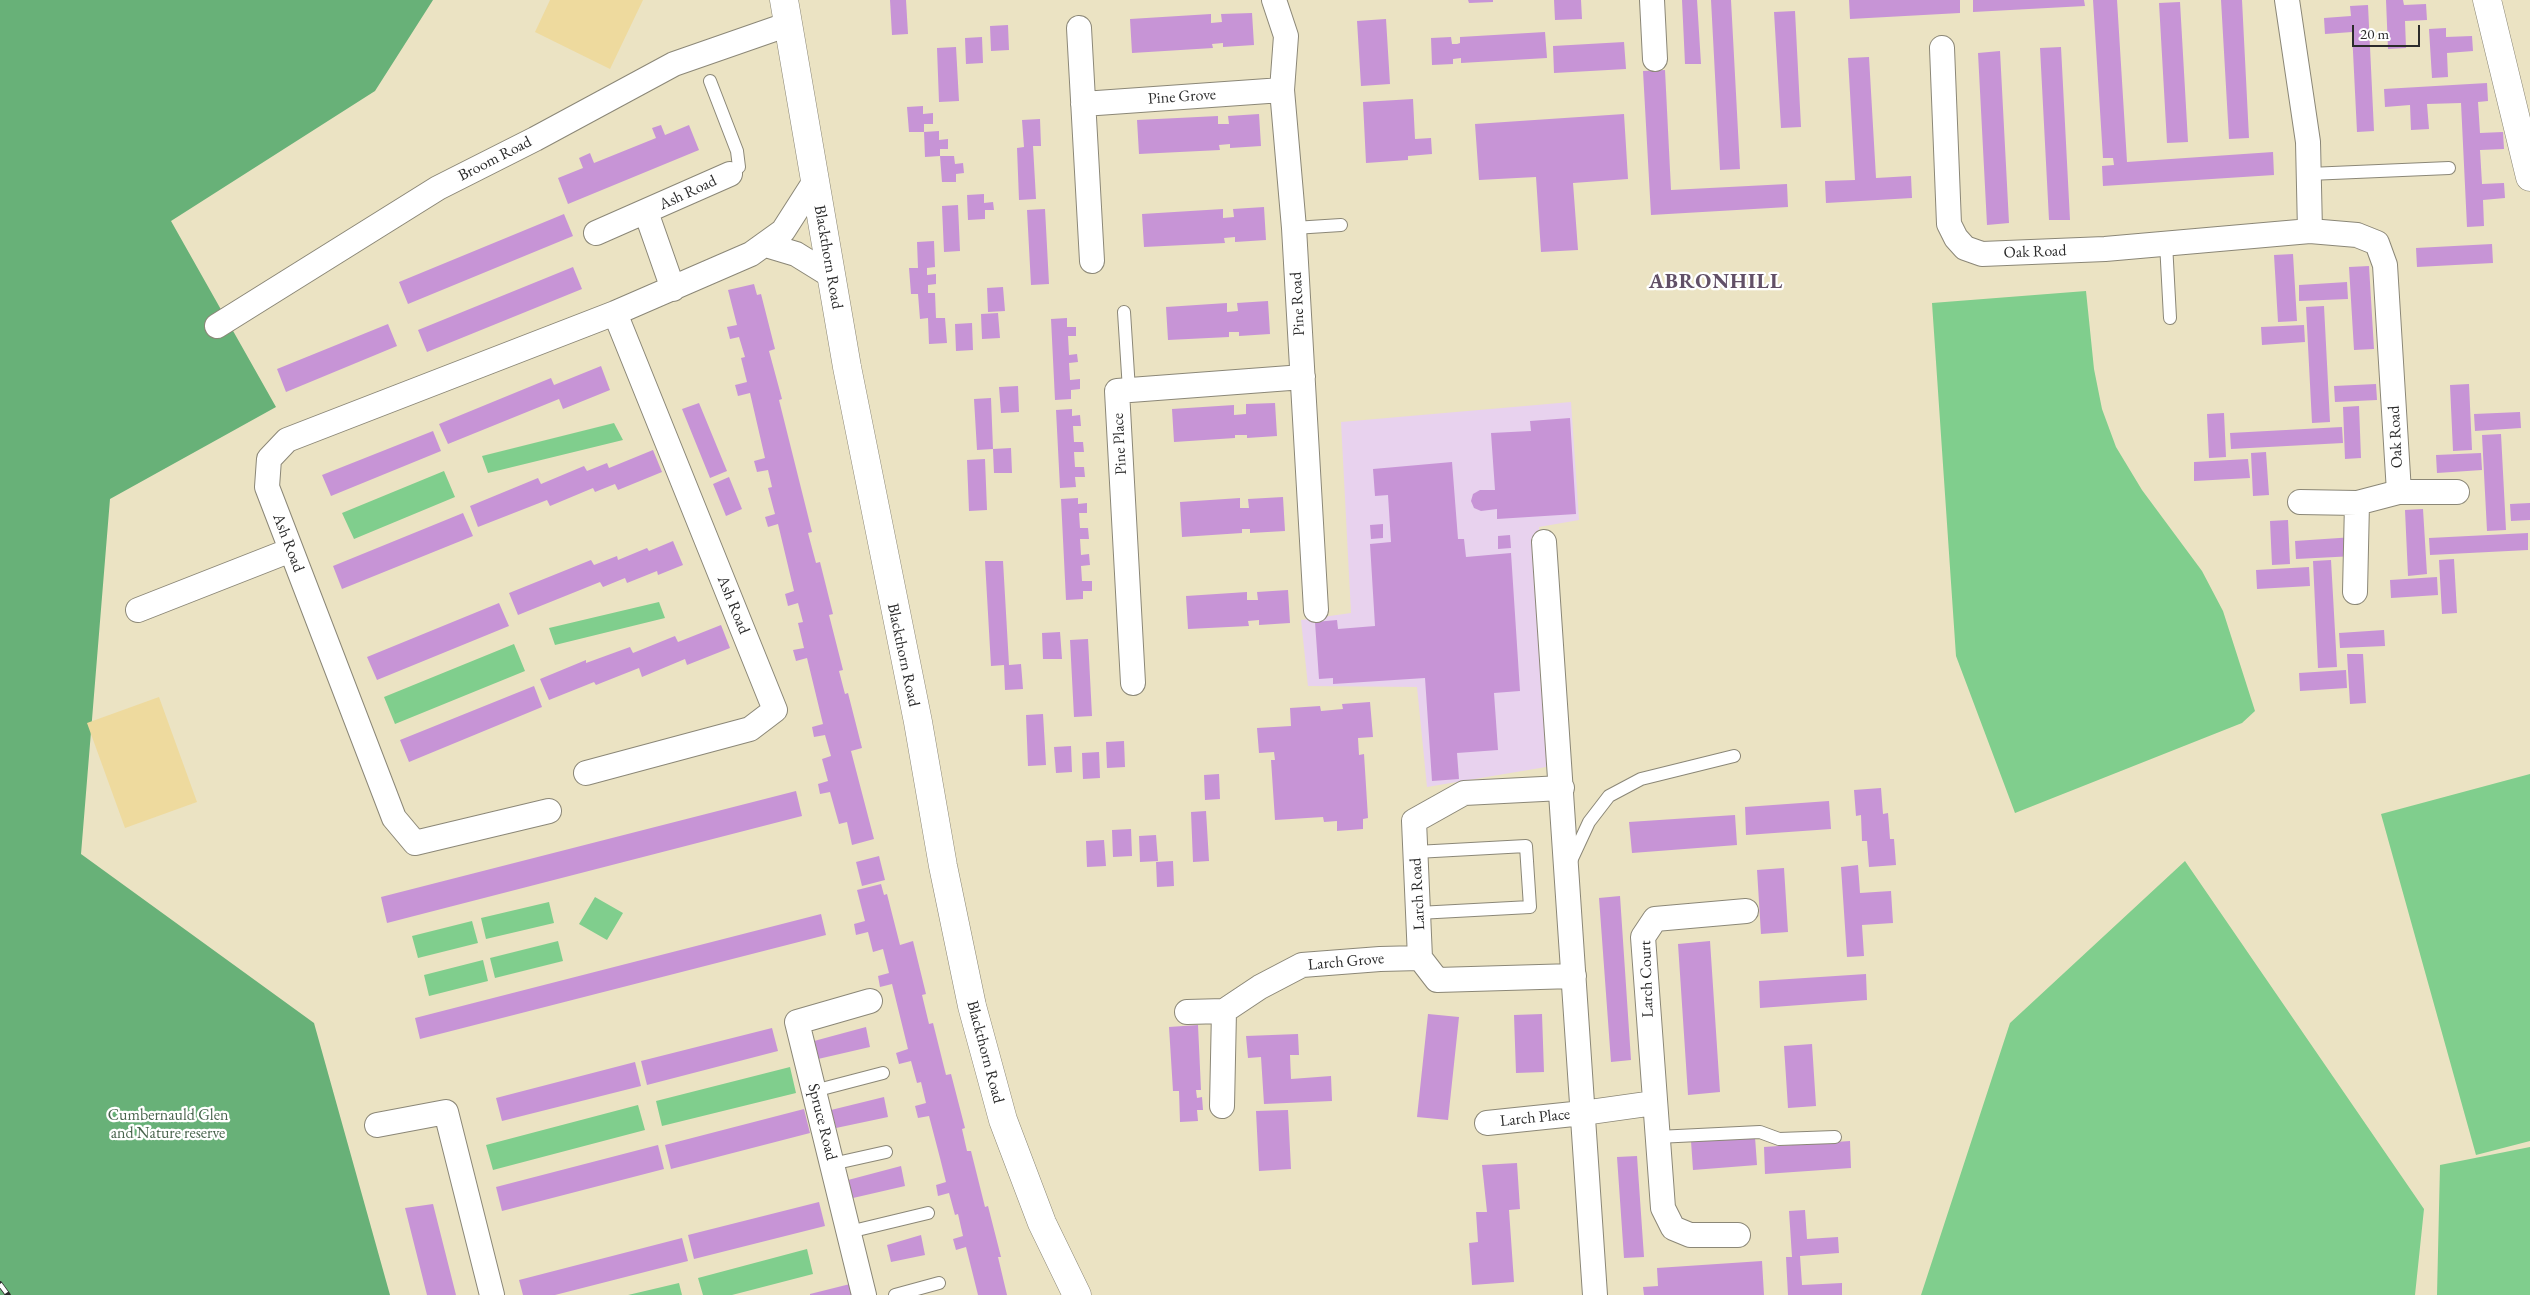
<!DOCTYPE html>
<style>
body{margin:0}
#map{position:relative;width:2530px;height:1295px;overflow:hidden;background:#ebe3c3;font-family:"EB Garamond",serif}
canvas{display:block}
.scale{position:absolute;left:2352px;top:25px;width:68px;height:22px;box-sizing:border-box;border:2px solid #2b2b2b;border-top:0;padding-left:6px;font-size:15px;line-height:18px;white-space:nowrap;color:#2b2b2b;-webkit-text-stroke:4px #fff;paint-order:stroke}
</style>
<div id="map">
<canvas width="2530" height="1295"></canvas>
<div class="scale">20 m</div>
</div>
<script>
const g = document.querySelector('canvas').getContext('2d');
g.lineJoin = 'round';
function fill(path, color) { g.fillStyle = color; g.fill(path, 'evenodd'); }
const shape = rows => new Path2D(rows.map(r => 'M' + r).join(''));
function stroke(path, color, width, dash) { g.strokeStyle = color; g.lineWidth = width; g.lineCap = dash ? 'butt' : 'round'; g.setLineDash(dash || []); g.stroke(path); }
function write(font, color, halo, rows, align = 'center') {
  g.font = font + ' "EB Garamond",serif'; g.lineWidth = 4.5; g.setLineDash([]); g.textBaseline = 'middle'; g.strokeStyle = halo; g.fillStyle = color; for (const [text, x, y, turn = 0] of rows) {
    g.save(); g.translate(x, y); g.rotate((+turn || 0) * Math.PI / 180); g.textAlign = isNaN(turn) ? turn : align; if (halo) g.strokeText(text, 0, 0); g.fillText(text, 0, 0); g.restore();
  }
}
fill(shape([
 [1571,402,1579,520,1539,527,1552,766,1427,787,1417,687,1308,686,1301,620,1351,613,1341,422]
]), '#e8d2ee');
fill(shape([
 [2086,291,2094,369,2102,409,2116,447,2142,490,2202,571,2223,611,2255,711,2242,723,2015,813,1956,656,1932,303],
 [614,423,623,440,488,473,482,456],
 [444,471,455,497,354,539,342,513],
 [659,602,665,618,555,645,549,628],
 [514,644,525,671,395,724,384,697],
 [2530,774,2530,1141,2476,1155,2381,814],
 [2185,861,2424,1209,2415,1295,1921,1295,2010,1023],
 [595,897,623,913,607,940,579,924],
 [549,902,554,923,486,939,481,918],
 [472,921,478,943,418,958,412,936],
 [558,941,563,961,495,978,490,958],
 [483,960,488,981,429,996,424,975],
 [790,1067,796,1093,662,1126,656,1101],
 [638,1105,645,1130,493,1170,486,1145],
 [2530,1147,2530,1295,2437,1295,2440,1165],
 [807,1249,813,1274,732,1295,703,1295,698,1278],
 [679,1283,682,1295,628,1295]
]), '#80ce8d');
fill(shape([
 [0,0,433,0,375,91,171,221,276,407,110,499,81,854,314,1023,390,1295,0,1295]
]), '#68b178');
fill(shape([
 [550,0,643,0,610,69,535,32],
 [159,697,197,802,125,828,87,723]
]), '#eeda9e');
fill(shape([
 [890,0,906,0,908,34,892,35],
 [1468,0,1493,0,1493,2,1469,3],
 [1554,0,1581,0,1582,19,1555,20],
 [1682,0,1697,0,1701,64,1685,64],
 [1711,0,1731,0,1740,169,1720,170],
 [1849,0,1960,0,1960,13,1850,19],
 [1973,0,2084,0,2085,6,1973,12],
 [2093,0,2117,0,2127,162,2273,152,2274,175,2103,186,2102,166,2114,165,2113,158,2103,158],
 [2221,0,2242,0,2249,138,2229,139],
 [2386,0,2403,0,2404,5,2426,4,2427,20,2405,21,2406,48,2388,49],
 [2180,2,2188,142,2167,143,2159,3],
 [2368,5,2374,131,2357,132,2352,32,2325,34,2324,18,2351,16,2350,6],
 [1795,11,1801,127,1781,128,1774,12],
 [1252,13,1254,45,1223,47,1223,43,1212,44,1213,48,1132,53,1130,19,1211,14,1211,23,1222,22,1221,14],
 [1386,19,1390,84,1361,86,1357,21],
 [1008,25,1009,50,991,51,990,26],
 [2446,28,2446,37,2472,36,2473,51,2447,53,2448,77,2432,78,2429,29],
 [1545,32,1547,58,1461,63,1461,58,1453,59,1453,64,1432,65,1431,38,1451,37,1452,44,1457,44,1460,43,1460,37],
 [982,37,983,63,966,64,965,38],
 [1624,42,1626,69,1554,73,1553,46],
 [956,47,959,101,939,102,937,48],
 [2061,47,2070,220,2049,220,2040,48],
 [2000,51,2009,223,1987,225,1978,53],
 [1869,57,1876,178,1911,176,1912,198,1826,203,1825,181,1855,180,1848,58],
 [1665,70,1671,190,1787,184,1788,207,1651,215,1643,71],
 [2487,83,2488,101,2478,102,2480,133,2503,132,2504,149,2480,150,2482,184,2504,183,2505,198,2483,200,2484,226,2467,227,2461,103,2427,104,2429,129,2411,130,2410,105,2385,107,2384,89],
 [1413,99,1415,139,1431,138,1432,154,1408,156,1408,160,1366,163,1363,102],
 [923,106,923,114,933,113,933,124,924,124,924,132,939,131,939,140,948,139,948,149,940,149,940,156,925,157,924,132,909,132,907,107],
 [1259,114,1261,146,1230,148,1230,144,1219,145,1220,150,1139,154,1137,120,1218,116,1218,124,1229,124,1228,116],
 [1624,114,1628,179,1573,183,1578,250,1541,252,1536,177,1479,180,1475,124],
 [1040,119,1041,146,1033,146,1036,199,1019,200,1017,148,1024,147,1022,120],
 [661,125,665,135,689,125,699,150,568,204,558,178,583,168,579,158,590,153,594,163,656,138,652,128],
 [940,156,954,156,955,164,963,163,964,173,956,174,956,182,942,182],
 [984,194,984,203,993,202,994,210,985,210,985,219,968,220,967,195],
 [958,205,960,251,944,252,942,206],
 [1264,207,1266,240,1235,242,1235,237,1224,238,1225,243,1144,247,1142,214,1223,209,1223,218,1234,217,1233,209],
 [1045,209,1049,284,1031,285,1027,210],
 [564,214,573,236,408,304,399,282],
 [934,241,935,267,927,268,927,275,936,274,936,284,928,285,928,293,935,293,936,318,945,318,947,343,929,344,928,318,920,319,918,294,911,294,909,268,918,268,917,242],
 [2492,244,2493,263,2417,267,2416,248],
 [2293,254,2297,321,2278,322,2274,255],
 [2369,266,2374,349,2354,350,2349,267],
 [573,267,582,289,427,352,418,330],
 [2347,282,2348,299,2299,301,2299,285],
 [754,284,757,295,761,294,775,349,769,351,782,399,779,400,812,532,808,533,816,563,820,562,833,614,829,615,843,670,839,671,845,694,848,693,862,748,851,751,874,839,852,845,847,822,839,824,830,792,820,794,818,784,828,781,822,759,831,756,825,735,814,737,812,727,823,724,807,658,796,661,793,650,804,648,798,623,803,622,798,603,788,606,785,594,794,591,778,524,768,527,765,517,775,514,768,488,772,487,768,470,757,472,754,461,765,458,750,393,738,396,735,385,747,382,741,358,745,357,739,337,730,339,727,327,737,325,728,290],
 [1003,287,1005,311,988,312,987,288],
 [1268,301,1270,334,1239,336,1239,332,1229,332,1229,337,1168,340,1166,307,1227,303,1227,312,1238,311,1237,303],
 [2324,306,2330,422,2312,423,2306,307],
 [998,313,1000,338,982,339,981,314],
 [1067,318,1067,327,1076,327,1076,336,1068,336,1069,355,1077,354,1078,362,1069,363,1070,380,1080,379,1080,389,1071,390,1071,399,1055,400,1051,319],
 [972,323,973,350,956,351,955,324],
 [388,324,397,346,286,392,277,369],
 [2304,325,2305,342,2262,345,2261,327],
 [601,366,610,390,563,409,559,399,448,444,439,424,551,378,554,385],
 [2376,384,2377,400,2335,402,2334,386],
 [2469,384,2472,450,2453,451,2450,385],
 [1018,386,1019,412,1001,413,999,387],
 [991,398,993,449,977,450,974,399],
 [699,403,727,471,710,478,682,409],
 [1275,403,1277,436,1247,438,1247,435,1235,435,1235,438,1174,442,1172,409,1234,405,1234,415,1246,414,1246,404],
 [2359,406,2361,458,2345,459,2343,407],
 [1072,409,1072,416,1080,415,1081,426,1073,426,1074,442,1083,442,1084,452,1074,452,1075,467,1084,467,1085,477,1075,477,1076,487,1060,488,1056,410],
 [2520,412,2521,428,2475,431,2474,414],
 [2224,413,2226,457,2209,458,2207,414],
 [1570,418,1576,514,1497,519,1497,509,1481,511,1474,508,1471,501,1473,494,1480,490,1495,490,1491,433,1531,431,1530,421],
 [2342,427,2343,443,2231,449,2230,433],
 [433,431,441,451,331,496,322,475],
 [2501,434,2506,530,2487,531,2482,435],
 [1011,448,1012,473,994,473,993,449],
 [653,450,662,472,618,490,615,484,595,492,593,488,550,506,547,500,478,527,470,506,538,478,541,484,584,466,587,471,607,463,609,468],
 [2266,452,2269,495,2253,496,2251,453],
 [2481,453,2482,470,2437,473,2436,455],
 [985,459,987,510,969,511,967,460],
 [2248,459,2250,478,2194,481,2194,462],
 [1452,462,1458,539,1464,539,1466,557,1511,553,1520,691,1494,693,1498,750,1457,753,1459,779,1432,781,1425,678,1333,684,1333,678,1319,679,1315,622,1337,620,1338,629,1375,626,1370,544,1391,542,1388,495,1375,496,1373,469],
 [729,477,742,509,726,516,713,484],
 [1283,497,1285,531,1250,533,1250,529,1242,529,1242,533,1182,537,1180,502,1240,498,1240,508,1249,508,1248,499],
 [1078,498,1078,504,1087,503,1087,513,1079,513,1080,528,1088,528,1089,539,1080,539,1081,555,1089,554,1090,565,1081,566,1082,581,1092,581,1092,591,1083,591,1083,599,1066,600,1061,499],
 [2530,503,2530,520,2511,521,2510,504],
 [2423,509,2427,574,2408,576,2405,510],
 [463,513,473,536,342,589,333,566],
 [2288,520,2290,564,2272,565,2270,521],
 [1383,524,1383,538,1371,539,1370,525],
 [2528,533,2528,550,2430,555,2429,538],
 [1510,535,1511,548,1498,549,1498,536],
 [2354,537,2355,556,2296,559,2295,541],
 [673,541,683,565,658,575,657,571,627,583,625,578,603,587,600,582,518,615,509,593,591,560,594,565,617,556,618,560,647,548,649,551],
 [2454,559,2457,613,2442,614,2439,560],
 [2331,560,2337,667,2318,668,2313,561],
 [985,561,1003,561,1009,665,1021,664,1023,689,1005,690,1004,665,991,666],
 [2309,567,2310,586,2257,589,2256,570],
 [2437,577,2438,595,2391,598,2390,580],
 [1288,590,1290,623,1259,625,1259,620,1248,621,1249,626,1188,629,1186,596,1247,592,1247,600,1258,600,1257,592],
 [499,603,509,626,377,680,367,657],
 [721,625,730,648,687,665,685,659,642,677,639,668,596,685,594,682,549,700,540,679,586,660,586,663,630,647,633,653,675,636,678,642],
 [2384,630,2385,646,2340,648,2339,633],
 [1060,632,1062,659,1043,659,1042,633],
 [1088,639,1092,716,1074,717,1070,640],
 [2347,654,2363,654,2366,703,2350,704],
 [2346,670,2347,688,2300,691,2299,673],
 [534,686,542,707,409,762,400,740],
 [1370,702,1373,737,1358,738,1359,755,1364,754,1368,818,1363,819,1363,829,1337,831,1337,821,1324,822,1323,817,1275,820,1271,760,1275,760,1274,752,1259,753,1257,728,1291,726,1290,708,1320,706,1321,711,1343,709,1342,704],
 [1043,714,1046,765,1028,766,1026,715],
 [1124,741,1125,767,1107,768,1106,742],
 [1071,746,1072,772,1056,773,1054,747],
 [1099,752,1100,778,1083,779,1082,753],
 [1219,774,1220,799,1205,800,1204,775],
 [1881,788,1883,814,1888,813,1890,839,1894,839,1896,865,1869,867,1867,841,1862,841,1861,815,1856,816,1854,790],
 [796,791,802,816,387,923,381,897],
 [1829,801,1831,829,1746,835,1745,807],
 [1206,811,1209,861,1193,862,1191,812],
 [1735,815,1737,845,1632,853,1629,822],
 [1131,829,1132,856,1113,857,1112,830],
 [1156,835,1158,861,1140,862,1139,836],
 [1104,840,1106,866,1087,867,1086,841],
 [879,856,885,880,862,886,856,862],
 [1173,861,1174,886,1157,887,1156,862],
 [1858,865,1860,893,1891,891,1893,923,1862,925,1864,956,1847,957,1841,867],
 [1784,868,1788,932,1761,934,1757,870],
 [881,884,884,895,887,894,900,945,913,941,926,994,922,995,929,1024,933,1023,946,1075,951,1074,965,1128,962,1129,967,1151,971,1151,985,1207,988,1206,1001,1257,998,1257,1007,1295,978,1295,966,1247,956,1250,953,1239,963,1236,958,1214,955,1215,949,1193,938,1196,936,1185,946,1182,940,1158,929,1116,918,1118,915,1106,926,1103,921,1082,917,1083,911,1061,899,1064,896,1053,908,1049,892,984,880,987,878,976,889,973,883,949,873,952,868,932,856,935,854,924,865,921,857,890],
 [1620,896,1631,1060,1611,1062,1599,898],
 [821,914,826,935,420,1039,415,1018],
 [1710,941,1720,1092,1688,1095,1678,944],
 [1866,974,1867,1000,1760,1008,1759,981],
 [1428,1014,1459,1017,1448,1120,1417,1117],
 [1542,1014,1544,1072,1516,1073,1514,1015],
 [1198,1025,1201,1090,1196,1090,1197,1098,1202,1097,1203,1110,1197,1110,1198,1121,1180,1122,1179,1091,1173,1091,1169,1027],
 [866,1027,870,1047,818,1059,814,1041],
 [772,1028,778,1051,647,1085,641,1061],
 [1298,1034,1299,1055,1290,1055,1291,1079,1331,1076,1332,1101,1264,1104,1261,1057,1248,1058,1246,1036],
 [1812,1044,1816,1106,1788,1108,1784,1046],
 [635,1062,641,1086,502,1121,496,1098],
 [884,1097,888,1117,836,1128,831,1110],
 [804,1109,810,1133,671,1169,665,1145],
 [1288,1110,1291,1169,1259,1171,1256,1111],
 [1755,1137,1757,1165,1693,1170,1691,1141],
 [1850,1141,1851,1168,1765,1174,1764,1147],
 [658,1145,664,1169,502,1211,496,1187],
 [1637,1156,1644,1257,1624,1258,1617,1157],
 [1517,1163,1520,1209,1509,1210,1514,1282,1472,1285,1469,1243,1478,1242,1476,1212,1487,1212,1482,1165],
 [901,1166,905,1186,853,1198,848,1180],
 [819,1202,825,1226,694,1259,688,1235],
 [433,1204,456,1295,427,1295,405,1208],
 [1805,1210,1807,1239,1838,1237,1839,1253,1800,1256,1802,1285,1842,1283,1842,1295,1788,1295,1786,1257,1792,1257,1789,1211],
 [921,1235,925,1255,891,1262,887,1245],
 [682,1238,688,1261,555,1295,523,1295,519,1280],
 [1762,1261,1764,1295,1644,1295,1643,1287,1658,1286,1657,1268],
 [850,1284,852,1295,810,1295,810,1294]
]), '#c794d6');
const service = shape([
 [710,81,737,151,739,167,730,174],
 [2309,174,2449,168],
 [1294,228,1341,225],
 [2166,243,2170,318],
 [1124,312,1129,390],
 [1416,852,1526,846,1530,907,1418,913],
 [1570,863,1589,822,1609,796,1641,779,1734,756],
 [814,1091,883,1073],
 [1657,1137,1760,1132,1779,1139,1835,1137],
 [832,1164,886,1152],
 [849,1232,928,1213],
 [895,1295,939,1283]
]);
const minor = shape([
 [1274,0,1286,36,1282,90,1294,228,1316,610],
 [1652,0,1655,59],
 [2287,0,2308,142,2310,231],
 [1079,28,1092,261],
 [1942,48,1949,224,1956,238,1965,248,1982,254,2105,249,2310,231,2357,235,2377,243,2385,265,2399,492],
 [1083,104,1282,90],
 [646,212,673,289],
 [596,233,730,174],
 [766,245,796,254,830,275],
 [217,326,438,188,535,139,674,64,789,24],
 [2300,502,2357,503,2399,492,2457,492],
 [1544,542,1595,1295],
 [2355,592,2357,503],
 [138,610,291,550],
 [1133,683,1117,391,1303,377],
 [586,773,750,729,775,710,615,313],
 [1562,788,1464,793,1414,821,1420,958,1437,980,1574,976],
 [549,811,415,843,394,818,267,487,269,459,287,440,615,313,751,254,783,231,815,181],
 [1187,1012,1224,1011,1260,987,1302,965,1380,959,1420,958],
 [1222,1106,1224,1011],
 [1487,1123,1583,1113,1654,1103],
 [377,1125,446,1112,492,1295],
 [1738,1235,1690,1235,1673,1228,1663,1208,1643,937,1655,919,1746,911],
 [864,1295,797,1022,870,1001]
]);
const tertiary = shape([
 [784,0,847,367,918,722,943,866,972,1006,1003,1120,1042,1223,1077,1295],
 [2487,0,2530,177]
]);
stroke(service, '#8b8777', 14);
stroke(minor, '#8b8777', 26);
stroke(tertiary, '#8b8777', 29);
stroke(service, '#fff', 12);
stroke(minor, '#fff', 24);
stroke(tertiary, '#fff', 28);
const rail = shape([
 [0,1284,8,1295]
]);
stroke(rail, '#2b2b2b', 5.5);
stroke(rail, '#fff', 4, [11]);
write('16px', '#2b2b2b', '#fff', [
 ["Pine Grove",1182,97,-4],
 ["Broom Road",495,159,-27],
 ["Ash Road",688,193,-25],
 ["Oak Road",2035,252,-2],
 ["Blackthorn Road",828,257,80],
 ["Pine Road",1298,304,-93],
 ["Oak Road",2396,437,-93],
 ["Pine Place",1120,444,-93],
 ["Ash Road",288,543,69],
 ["Ash Road",733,605,68],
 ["Blackthorn Road",903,655,78],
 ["Larch Road",1418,894,-93],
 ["Larch Grove",1346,962,-5],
 ["Larch Court",1647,979,-92],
 ["Blackthorn Road",985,1052,75],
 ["Larch Place",1535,1118,-6],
 ["Spruce Road",822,1122,76]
]);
write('16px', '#49644d', '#fff', [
 ["Cumbernauld Glen",168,1116],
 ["and Nature reserve",168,1134]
]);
g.letterSpacing = '1px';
write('bold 21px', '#625067', '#fff', [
 ["ABRONHILL",1716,282]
]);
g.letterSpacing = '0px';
</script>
